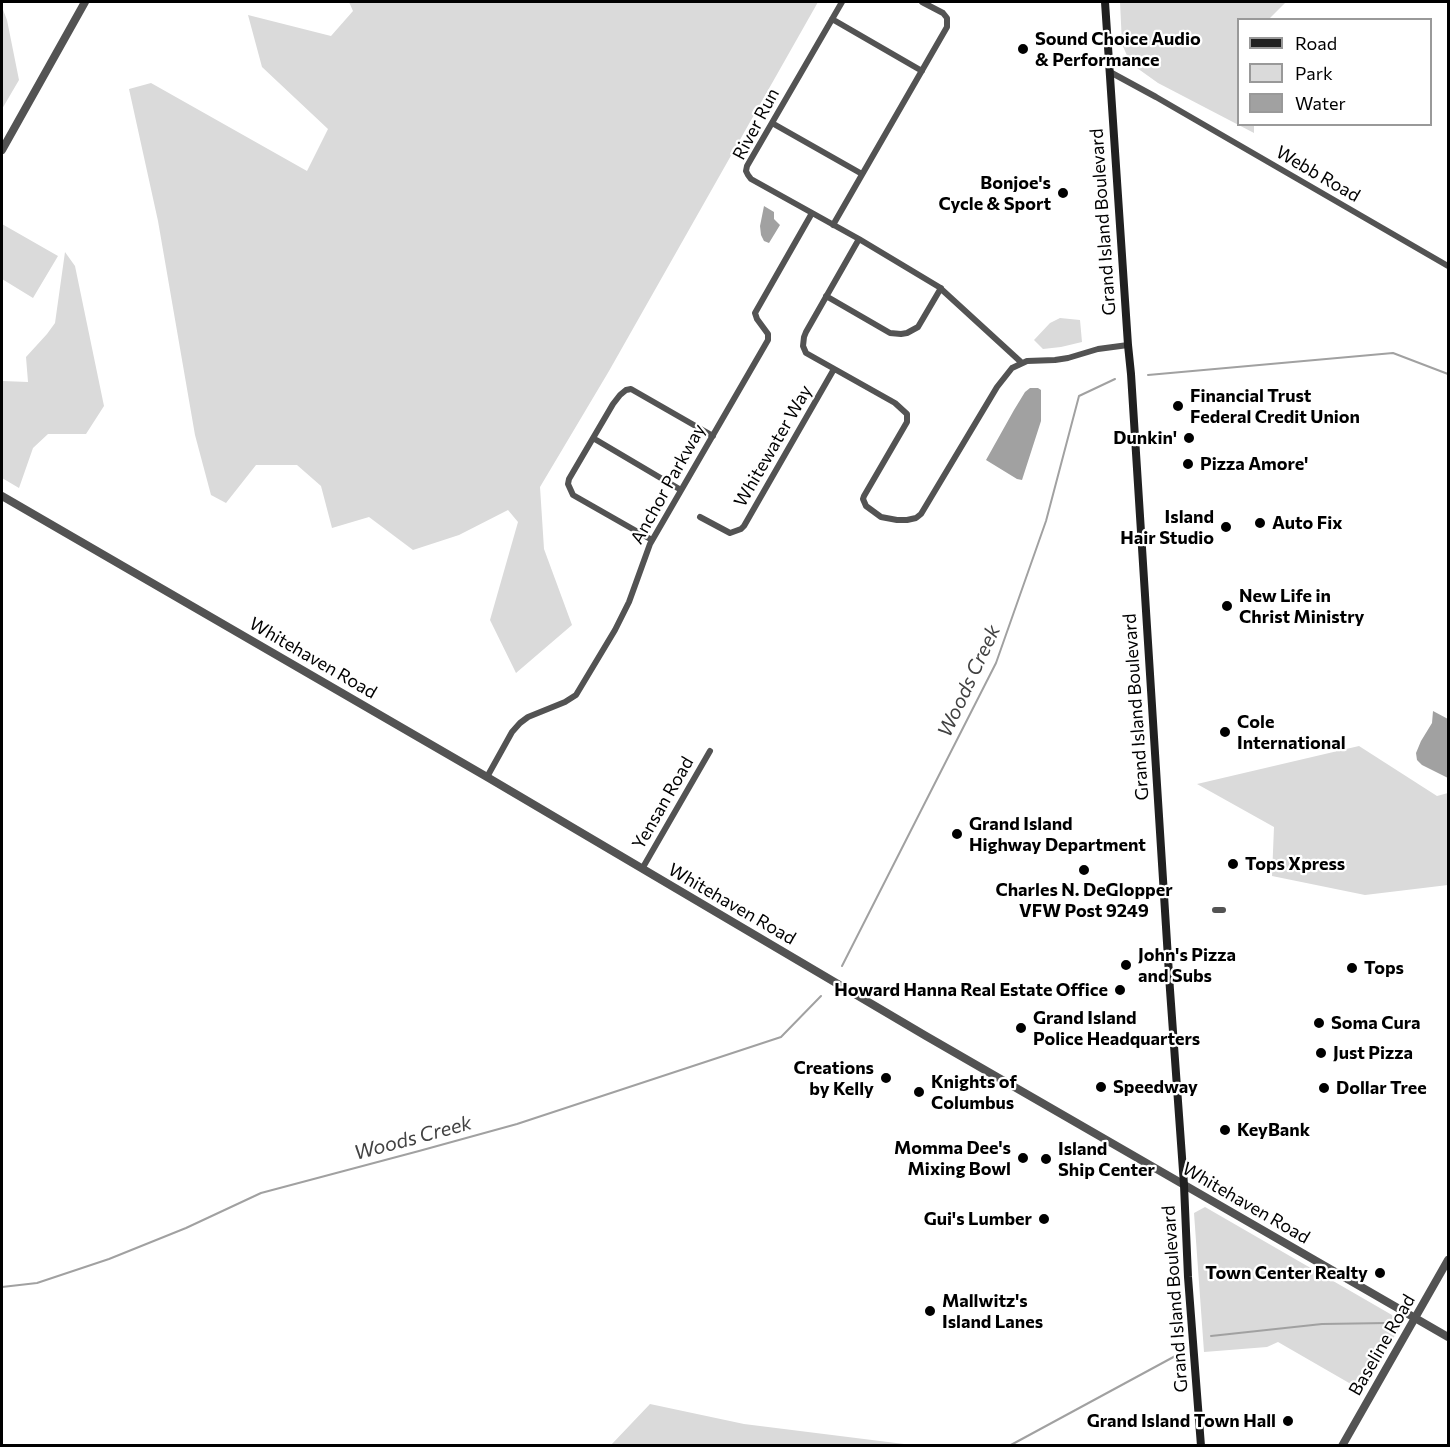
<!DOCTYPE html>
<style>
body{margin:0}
#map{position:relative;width:1450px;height:1447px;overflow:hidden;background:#fff;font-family:Commissioner,sans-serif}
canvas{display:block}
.frame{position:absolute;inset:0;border:3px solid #000;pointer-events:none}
.legend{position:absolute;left:1237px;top:18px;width:195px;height:108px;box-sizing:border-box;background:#fff;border:2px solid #999;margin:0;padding:8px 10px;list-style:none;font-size:18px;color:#000}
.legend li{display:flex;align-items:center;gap:12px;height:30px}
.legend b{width:30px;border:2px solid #999}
</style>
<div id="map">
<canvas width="1450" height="1447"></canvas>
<div class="frame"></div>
<ul class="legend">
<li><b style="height:8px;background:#202020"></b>Road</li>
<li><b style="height:16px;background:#dadada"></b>Park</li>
<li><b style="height:16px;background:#a1a1a1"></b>Water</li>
</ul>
</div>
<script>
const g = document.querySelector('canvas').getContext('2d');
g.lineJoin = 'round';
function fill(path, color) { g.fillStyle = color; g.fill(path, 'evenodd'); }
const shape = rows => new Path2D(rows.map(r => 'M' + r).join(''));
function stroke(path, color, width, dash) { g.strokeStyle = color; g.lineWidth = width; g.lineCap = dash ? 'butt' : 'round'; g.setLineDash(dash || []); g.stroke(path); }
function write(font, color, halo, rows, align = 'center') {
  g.font = font + ' Commissioner,sans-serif'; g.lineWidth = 4.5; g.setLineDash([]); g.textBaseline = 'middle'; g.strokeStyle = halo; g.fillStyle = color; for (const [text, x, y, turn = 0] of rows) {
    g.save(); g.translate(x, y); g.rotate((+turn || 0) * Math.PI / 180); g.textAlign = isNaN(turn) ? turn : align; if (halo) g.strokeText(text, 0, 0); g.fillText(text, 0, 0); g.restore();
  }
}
fill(shape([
 [349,2,818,2,609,371,540,487,544,549,572,625,516,673,490,620,518,522,508,510,459,535,413,550,369,517,332,528,321,486,297,465,256,465,226,503,211,495,195,435,158,221,129,89,151,83,307,171,328,129,262,67,248,15,331,36,353,11],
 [1120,2,1286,2,1269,19,1238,20,1238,124,1254,125,1254,133,1158,83,1137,68,1128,58,1122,44],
 [2,7,7,20,19,80,2,109],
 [2,224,58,256,33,298,2,279],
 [65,252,75,266,104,406,86,434,48,434,33,448,19,488,2,478,2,381,28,382,26,357,47,334,55,323],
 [1060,318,1080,320,1082,342,1061,347,1043,349,1034,340,1050,323],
 [1359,746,1437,796,1448,793,1448,885,1365,895,1272,876,1274,827,1197,784],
 [1205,1207,1392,1315,1398,1330,1363,1391,1278,1342,1267,1347,1204,1352,1194,1213],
 [650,1404,744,1424,912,1445,611,1445]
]), '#dadada');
fill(shape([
 [764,206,774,212,774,219,780,225,769,243,764,241,761,235,760,226],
 [1030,388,1038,388,1041,390,1041,421,1022,480,1017,479,986,460,1014,410,1025,392],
 [1433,711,1448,719,1448,778,1422,765,1417,760,1416,753,1421,741,1432,723]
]), '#a1a1a1');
stroke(shape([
 [1148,375,1393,353,1448,374],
 [842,966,996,663,1046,521,1079,396,1115,379],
 [2,1287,37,1283,109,1259,186,1228,261,1193,419,1151,517,1124,781,1037,821,996],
 [1211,1336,1322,1324,1388,1323],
 [1009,1446,1179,1354]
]), '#a1a1a1', 2);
stroke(shape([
 [842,2,747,166,746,171,748,175,751,179,859,239,939,287,1022,363],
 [832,19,922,71],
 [1110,72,1156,97,1448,266],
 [772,123,862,174],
 [833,225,947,27,947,18,943,13,922,2],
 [859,239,806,332,804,337,803,346,806,353,895,403,907,414,907,422,864,496,863,499,866,506,881,517,897,520,907,520,916,518,921,514,997,387,1012,368,1027,361,1055,360,1068,358,1098,349,1128,345],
 [826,296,890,333,901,334,907,333,918,327,941,288],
 [593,438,681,490],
 [700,517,730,533,741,529,744,526,834,369],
 [652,540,573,495,568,484,569,479,613,404,620,395,626,390,631,389,713,436],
 [487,777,512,732,520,723,528,717,565,702,576,695,615,630,629,602,650,544,768,340,768,334,757,319,755,313,812,213],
 [642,869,710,751],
 [1215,910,1223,910]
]), '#535353', 6);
stroke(shape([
 [2,150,85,2],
 [2,496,487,777,926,1036,1448,1337],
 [1342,1446,1448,1260]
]), '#535353', 8);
stroke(shape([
 [1105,2,1128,345,1131,374,1170,990,1184,1185,1188,1277,1201,1446]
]), '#202020', 8);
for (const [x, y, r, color] of [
 [1023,49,6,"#000"],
 [1063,193,6,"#000"],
 [1178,406,6,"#000"],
 [1189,438,6,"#000"],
 [1188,464,6,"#000"],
 [1260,523,6,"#000"],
 [1226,527,6,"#000"],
 [1227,606,6,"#000"],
 [1225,732,6,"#000"],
 [957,834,6,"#000"],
 [1233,864,6,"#000"],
 [1084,870,6,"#000"],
 [1126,965,6,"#000"],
 [1352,968,6,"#000"],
 [1120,990,6,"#000"],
 [1319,1023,6,"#000"],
 [1021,1028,6,"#000"],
 [1321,1053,6,"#000"],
 [886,1078,6,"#000"],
 [1101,1087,6,"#000"],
 [1324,1088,6,"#000"],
 [919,1092,6,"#000"],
 [1225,1130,6,"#000"],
 [1023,1158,6,"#000"],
 [1046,1159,6,"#000"],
 [1044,1219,6,"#000"],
 [1380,1273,6,"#000"],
 [930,1311,6,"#000"],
 [1288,1421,6,"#000"]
]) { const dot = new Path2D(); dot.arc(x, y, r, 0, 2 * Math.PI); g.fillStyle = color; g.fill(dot); stroke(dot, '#fff', 2); }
write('bold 18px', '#000', '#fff', [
 ["Sound Choice Audio",1035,39],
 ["& Performance",1035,60],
 ["Bonjoe's",1051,183,"right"],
 ["Cycle & Sport",1051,204,"right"],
 ["Financial Trust",1190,396],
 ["Federal Credit Union",1190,417],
 ["Dunkin'",1177,438,"right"],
 ["Pizza Amore'",1200,464],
 ["Island",1214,517,"right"],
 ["Hair Studio",1214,538,"right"],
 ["Auto Fix",1272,523],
 ["New Life in",1239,596],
 ["Christ Ministry",1239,617],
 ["Cole",1237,722],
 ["International",1237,743],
 ["Grand Island",969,824],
 ["Highway Department",969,845],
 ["Tops Xpress",1245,864],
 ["Charles N. DeGlopper",1084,890,"center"],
 ["VFW Post 9249",1084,911,"center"],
 ["John's Pizza",1138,955],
 ["and Subs",1138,976],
 ["Tops",1364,968],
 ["Howard Hanna Real Estate Office",1108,990,"right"],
 ["Grand Island",1033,1018],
 ["Police Headquarters",1033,1039],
 ["Soma Cura",1331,1023],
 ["Just Pizza",1333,1053],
 ["Creations",874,1068,"right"],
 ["by Kelly",874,1089,"right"],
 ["Knights of",931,1082],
 ["Columbus",931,1103],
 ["Speedway",1113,1087],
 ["Dollar Tree",1336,1088],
 ["KeyBank",1237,1130],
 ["Momma Dee's",1011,1148,"right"],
 ["Mixing Bowl",1011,1169,"right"],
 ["Island",1058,1149],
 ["Ship Center",1058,1170],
 ["Gui's Lumber",1032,1219,"right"],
 ["Town Center Realty",1368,1273,"right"],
 ["Mallwitz's",942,1301],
 ["Island Lanes",942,1322],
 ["Grand Island Town Hall",1276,1421,"right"]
], 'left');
write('18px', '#000', '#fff', [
 ["River Run",756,124,-62],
 ["Webb Road",1318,174,30],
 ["Grand Island Boulevard",1103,222,-94],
 ["Whitewater Way",773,446,-60],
 ["Anchor Parkway",668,484,-61],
 ["Whitehaven Road",313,658,30],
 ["Grand Island Boulevard",1136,707,-94],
 ["Yensan Road",663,803,-60],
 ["Whitehaven Road",732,904,30],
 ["Whitehaven Road",1246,1203,30],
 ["Grand Island Boulevard",1175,1299,-94],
 ["Baseline Road",1382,1345,-60]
]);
write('italic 20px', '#424242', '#fff', [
 ["Woods Creek",969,681,-65],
 ["Woods Creek",413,1138,-15]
]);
</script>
